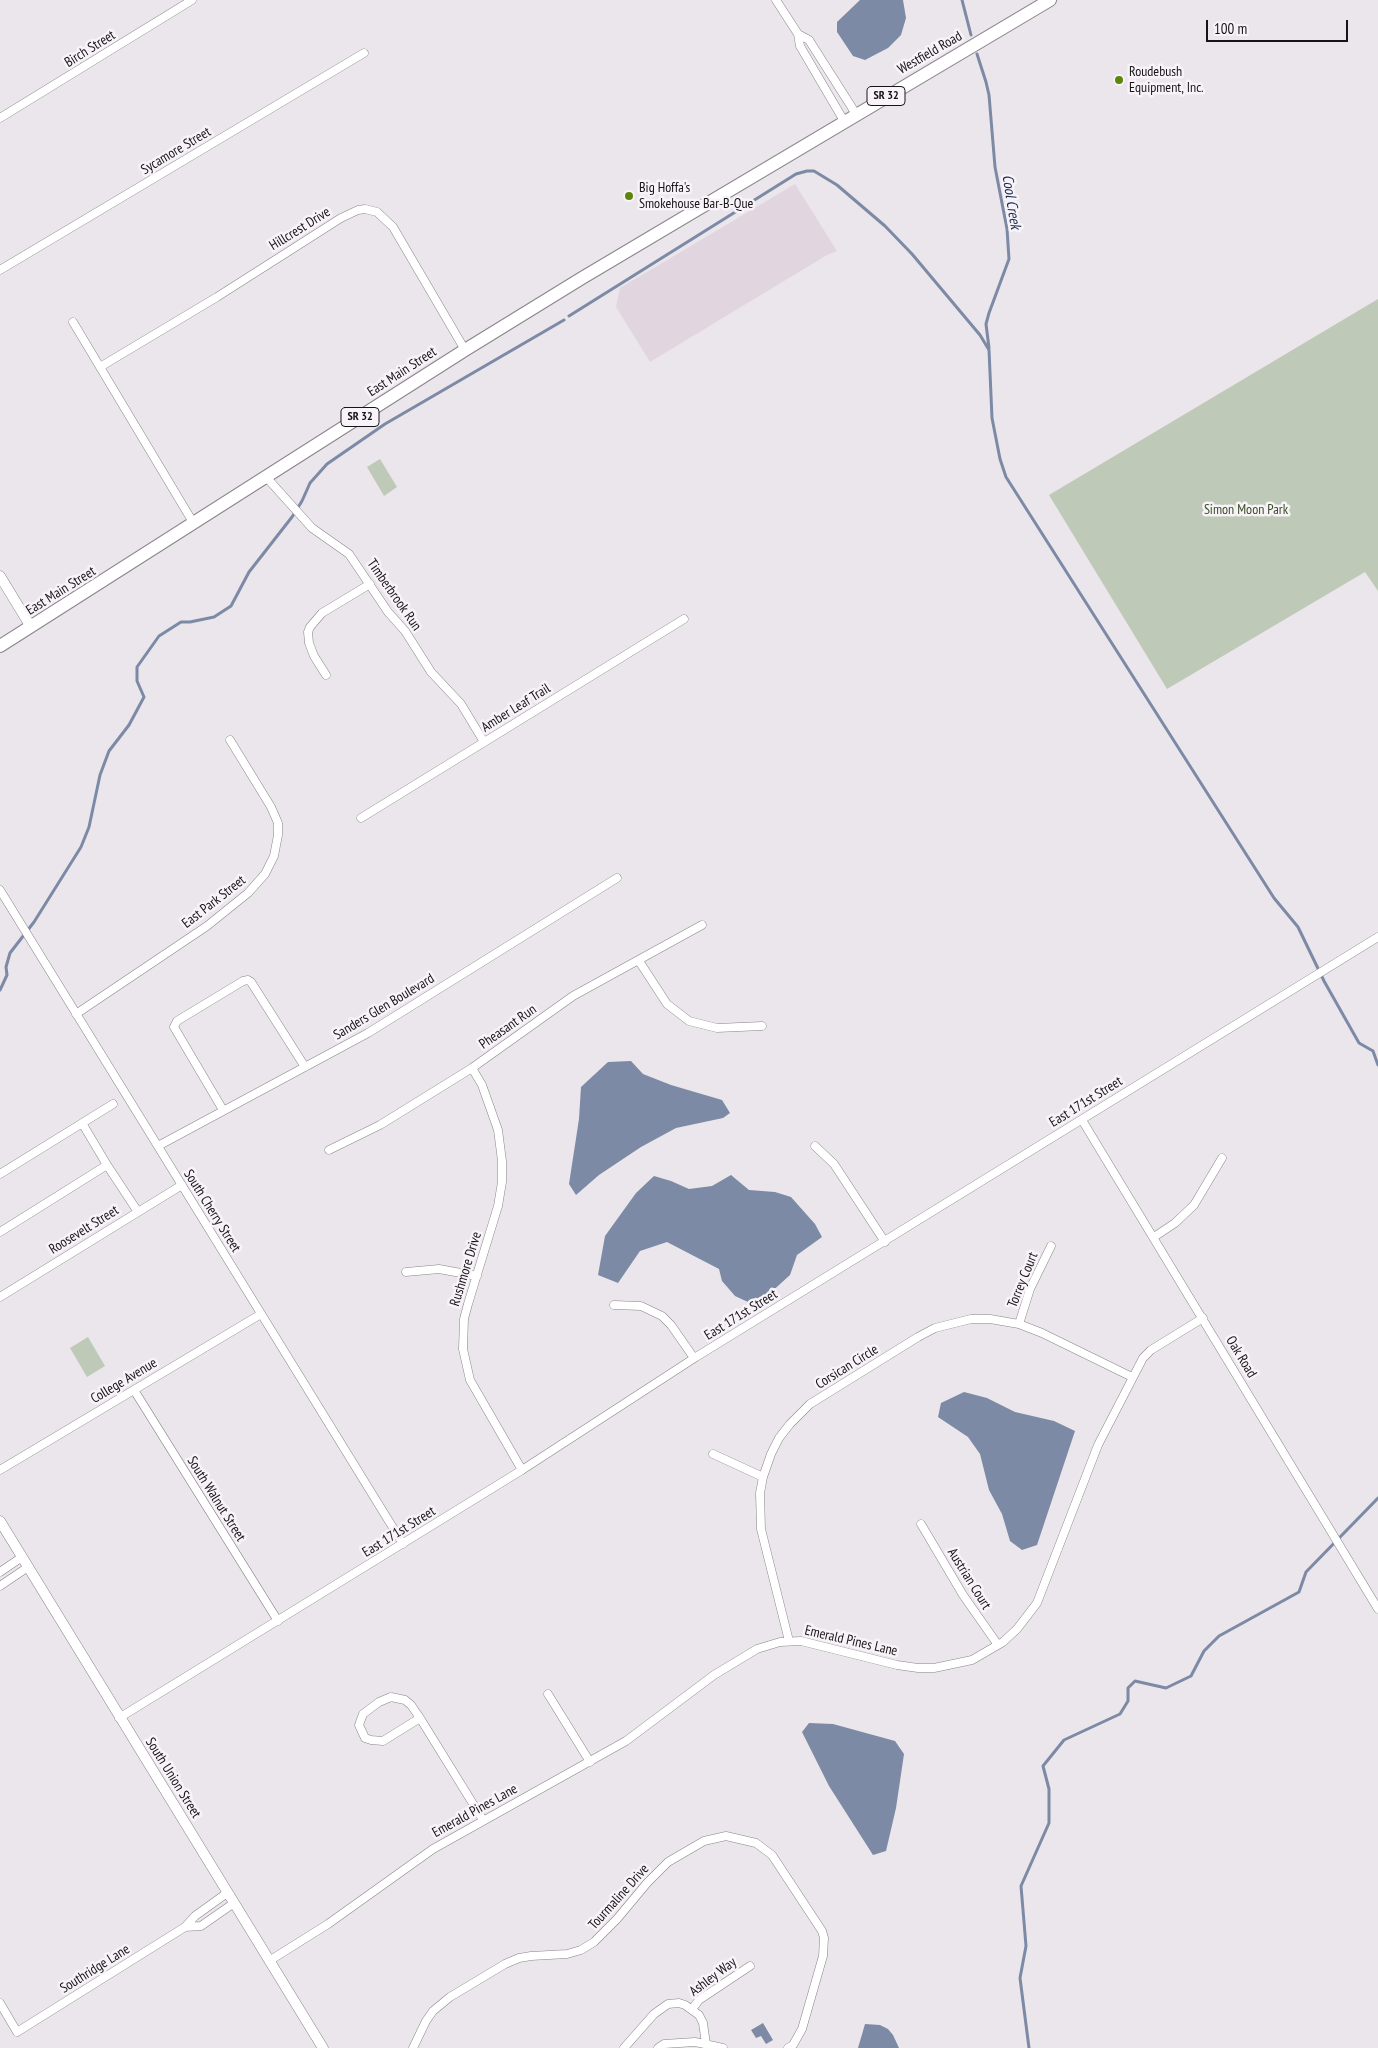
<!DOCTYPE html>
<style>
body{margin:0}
#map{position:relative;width:1378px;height:2048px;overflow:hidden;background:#ebe6eb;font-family:"PT Sans Narrow",sans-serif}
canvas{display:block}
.scale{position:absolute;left:1206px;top:20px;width:142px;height:22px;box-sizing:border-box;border:2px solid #161516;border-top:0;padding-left:6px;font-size:15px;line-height:18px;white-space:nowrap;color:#161516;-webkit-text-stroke:4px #f8f3f8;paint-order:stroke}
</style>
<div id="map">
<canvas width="1378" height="2048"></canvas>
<div class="scale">100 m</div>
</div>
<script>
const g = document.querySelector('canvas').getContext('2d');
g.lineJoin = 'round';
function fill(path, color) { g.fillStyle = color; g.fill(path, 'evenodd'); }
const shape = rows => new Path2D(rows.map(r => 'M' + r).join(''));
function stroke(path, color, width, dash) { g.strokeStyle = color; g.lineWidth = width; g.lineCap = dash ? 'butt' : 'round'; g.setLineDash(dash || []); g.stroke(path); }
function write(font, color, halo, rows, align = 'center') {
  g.font = font + ' "PT Sans Narrow",sans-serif'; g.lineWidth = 5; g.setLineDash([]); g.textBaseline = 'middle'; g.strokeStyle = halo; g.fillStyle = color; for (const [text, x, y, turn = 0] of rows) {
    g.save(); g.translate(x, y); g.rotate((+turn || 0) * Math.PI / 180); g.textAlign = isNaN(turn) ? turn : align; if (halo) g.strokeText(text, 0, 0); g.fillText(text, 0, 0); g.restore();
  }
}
fill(shape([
 [795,184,837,251,827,255,650,362,616,307,620,288]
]), '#e1d6e0');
fill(shape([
 [1378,299,1378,591,1365,572,1167,689,1049,495],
 [380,459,397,487,384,496,367,467],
 [88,1337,105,1366,87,1377,70,1348]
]), '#bfc9b7');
fill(shape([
 [860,0,903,0,906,18,901,35,888,48,865,60,853,56,837,32,837,22],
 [631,1061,643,1074,671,1085,722,1100,730,1113,723,1118,676,1128,641,1147,599,1175,576,1195,569,1184,579,1119,581,1087,608,1062],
 [731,1175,749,1190,775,1192,791,1197,815,1224,822,1237,797,1255,790,1275,768,1295,748,1302,735,1296,722,1281,719,1269,667,1242,640,1251,618,1283,598,1275,605,1236,636,1193,654,1176,671,1181,689,1189,712,1186],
 [964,1392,987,1398,1015,1412,1054,1421,1075,1431,1037,1545,1022,1550,1010,1541,1002,1514,989,1490,980,1454,968,1437,938,1417,941,1403],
 [809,1723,833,1724,895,1741,904,1754,896,1808,886,1851,873,1855,829,1786,802,1732],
 [763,2023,773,2040,766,2044,761,2036,756,2038,751,2030],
 [865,2024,880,2025,888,2029,893,2035,899,2048,858,2048]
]), '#7c8aa5');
stroke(shape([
 [962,0,971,35],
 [977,54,986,82,989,95,995,167,1007,229,1009,259,989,313,986,324,989,348],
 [569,316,796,174,807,171,814,171,837,185,885,226,912,254,980,335,989,350,992,418,1000,459,1006,477,1274,898,1298,927,1324,981,1359,1043,1373,1051,1378,1065],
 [0,990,7,975,6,967,10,953,34,922,81,847,89,827,100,775,109,751,129,725,144,697,137,681,137,667,159,636,181,622,190,622,214,617,231,606,249,572,292,517,302,501,310,483,327,464,385,424,564,320],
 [1029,2048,1020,1978,1026,1946,1021,1886,1049,1823,1049,1789,1043,1766,1064,1740,1120,1714,1128,1701,1128,1688,1135,1681,1166,1688,1191,1676,1204,1651,1219,1636,1299,1592,1306,1572,1378,1498]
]), '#7c8aa5', 3);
const minor = shape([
 [776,0,798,34,809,40,856,114],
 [798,34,800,46,844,121],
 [0,118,192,0],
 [0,270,364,53],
 [73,322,194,524],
 [100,367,217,297,341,218,358,210,365,209,377,212,393,227,465,350],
 [267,478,312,528,349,554,388,612,405,631,431,672,461,704,484,742],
 [326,675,314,656,309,643,308,632,310,627,322,613,370,584],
 [361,818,684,619],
 [0,890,403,1544],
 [639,961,667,1004,689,1021,717,1028,762,1026],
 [76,1014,207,926,248,893,265,874,274,856,278,835,278,823,271,807,230,740],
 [472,1068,482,1085,498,1130,502,1161,502,1182,498,1206,468,1304,464,1319,463,1349,470,1380,522,1470],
 [223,1110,174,1027,177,1021,243,981,248,980,251,982,305,1067],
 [1082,1120,1378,1609],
 [82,1123,107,1165],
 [158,1146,368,1033,617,878],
 [815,1146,834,1164,885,1242],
 [329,1150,380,1125,472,1068,573,996,702,925],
 [0,1174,113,1104],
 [0,1232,107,1165,138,1212],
 [1154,1237,1175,1223,1194,1205,1222,1158],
 [406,1272,439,1269,477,1276],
 [0,1297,182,1185],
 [614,1305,641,1306,662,1316,671,1325,694,1358],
 [1019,1324,1030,1289,1051,1246],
 [134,1390,278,1621],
 [713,1454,763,1477],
 [0,1470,261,1314],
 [921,1524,963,1595,998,1645],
 [0,1572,22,1557],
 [0,1586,28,1567],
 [789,1641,761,1529,760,1493,763,1477,771,1454,779,1438,790,1424,810,1404,918,1337,935,1328,971,1319,990,1319,1019,1324,1042,1333,1132,1377],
 [548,1694,590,1762],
 [391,1697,405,1700,411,1705,420,1718,383,1741,371,1740,365,1738,359,1725,363,1714,379,1702,391,1697],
 [119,1718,522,1470,696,1357,1378,937],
 [420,1718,483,1820],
 [185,1927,201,1926,234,1903],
 [269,1961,328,1924,433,1849,626,1741,714,1675,757,1649,780,1642,801,1641,897,1665,918,1668,934,1668,972,1660,1003,1642,1017,1629,1037,1603,1098,1445,1143,1358,1151,1350,1203,1318],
 [0,2003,17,2032,185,1927,195,1916,227,1893],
 [692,2009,699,2000,750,1966],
 [413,2048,426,2021,433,2011,450,1997,505,1964,519,1958,531,1956,567,1954,581,1950,594,1942,617,1919,647,1883,668,1862,704,1841,726,1836,756,1843,772,1855,822,1931,824,1938,823,1956,802,2029,793,2045,788,2048],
 [624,2048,654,2014,668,2004,679,2003,685,2005,699,2015,703,2023,706,2044],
 [658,2048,664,2044,695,2042,723,2048]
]);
const tertiary = shape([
 [0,576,31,627],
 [0,1521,323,2048]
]);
const primary = shape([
 [0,646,465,350,582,278,1050,0]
]);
stroke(minor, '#898489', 9);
stroke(tertiary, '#898489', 11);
stroke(primary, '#898489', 14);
stroke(minor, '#fff', 8);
stroke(tertiary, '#fff', 10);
stroke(primary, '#fff', 12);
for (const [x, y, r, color] of [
 [1119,80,5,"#5d850c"],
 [629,196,5,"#5d850c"]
]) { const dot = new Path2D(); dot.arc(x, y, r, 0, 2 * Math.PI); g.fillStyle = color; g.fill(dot); stroke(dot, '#f8f3f8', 2); }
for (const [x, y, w] of [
 [886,96,38],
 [360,417,38]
]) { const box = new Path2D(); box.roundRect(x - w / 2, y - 9.5, w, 19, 4); g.fillStyle = '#f8f3f8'; g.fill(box); stroke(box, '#161516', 1); }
write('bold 12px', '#161516', null, [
 ["SR 32",886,96],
 ["SR 32",360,417]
]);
write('14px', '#161516', '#f8f3f8', [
 ["Birch Street",90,49,-32],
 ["Westfield Road",930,53,-30],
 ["Sycamore Street",176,151,-31],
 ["Hillcrest Drive",300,229,-32],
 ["East Main Street",402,372,-33],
 ["East Main Street",61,591,-32],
 ["Timberbrook Run",394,595,55],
 ["Amber Leaf Trail",516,708,-32],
 ["East Park Street",214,902,-38],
 ["Sanders Glen Boulevard",384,1007,-31],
 ["Pheasant Run",508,1027,-35],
 ["East 171st Street",1086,1102,-32],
 ["South Cherry Street",212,1211,58],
 ["Roosevelt Street",84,1230,-32],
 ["Rushmore Drive",466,1269,-73],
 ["Torrey Court",1023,1280,-68],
 ["East 171st Street",741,1315,-32],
 ["Oak Road",1241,1357,59],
 ["Corsican Circle",847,1367,-32],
 ["College Avenue",124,1381,-31],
 ["South Walnut Street",216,1499,58],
 ["East 171st Street",399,1532,-32],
 ["Austrian Court",969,1579,58],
 ["Emerald Pines Lane",851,1641,13],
 ["South Union Street",173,1778,58],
 ["Emerald Pines Lane",475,1811,-29],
 ["Tourmaline Drive",619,1897,-48],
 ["Southridge Lane",95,1969,-32],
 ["Ashley Way",713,1977,-37]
]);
write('14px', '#161516', '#f8f3f8', [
 ["Roudebush",1129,72],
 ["Equipment, Inc.",1129,88],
 ["Big Hoffa's",639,188],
 ["Smokehouse Bar-B-Que",639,204]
], 'left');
write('14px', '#374f23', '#f8f3f8', [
 ["Simon Moon Park",1246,510]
]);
write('italic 15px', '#1b2e54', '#f8f3f8', [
 ["Cool Creek",1011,202,81]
]);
</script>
